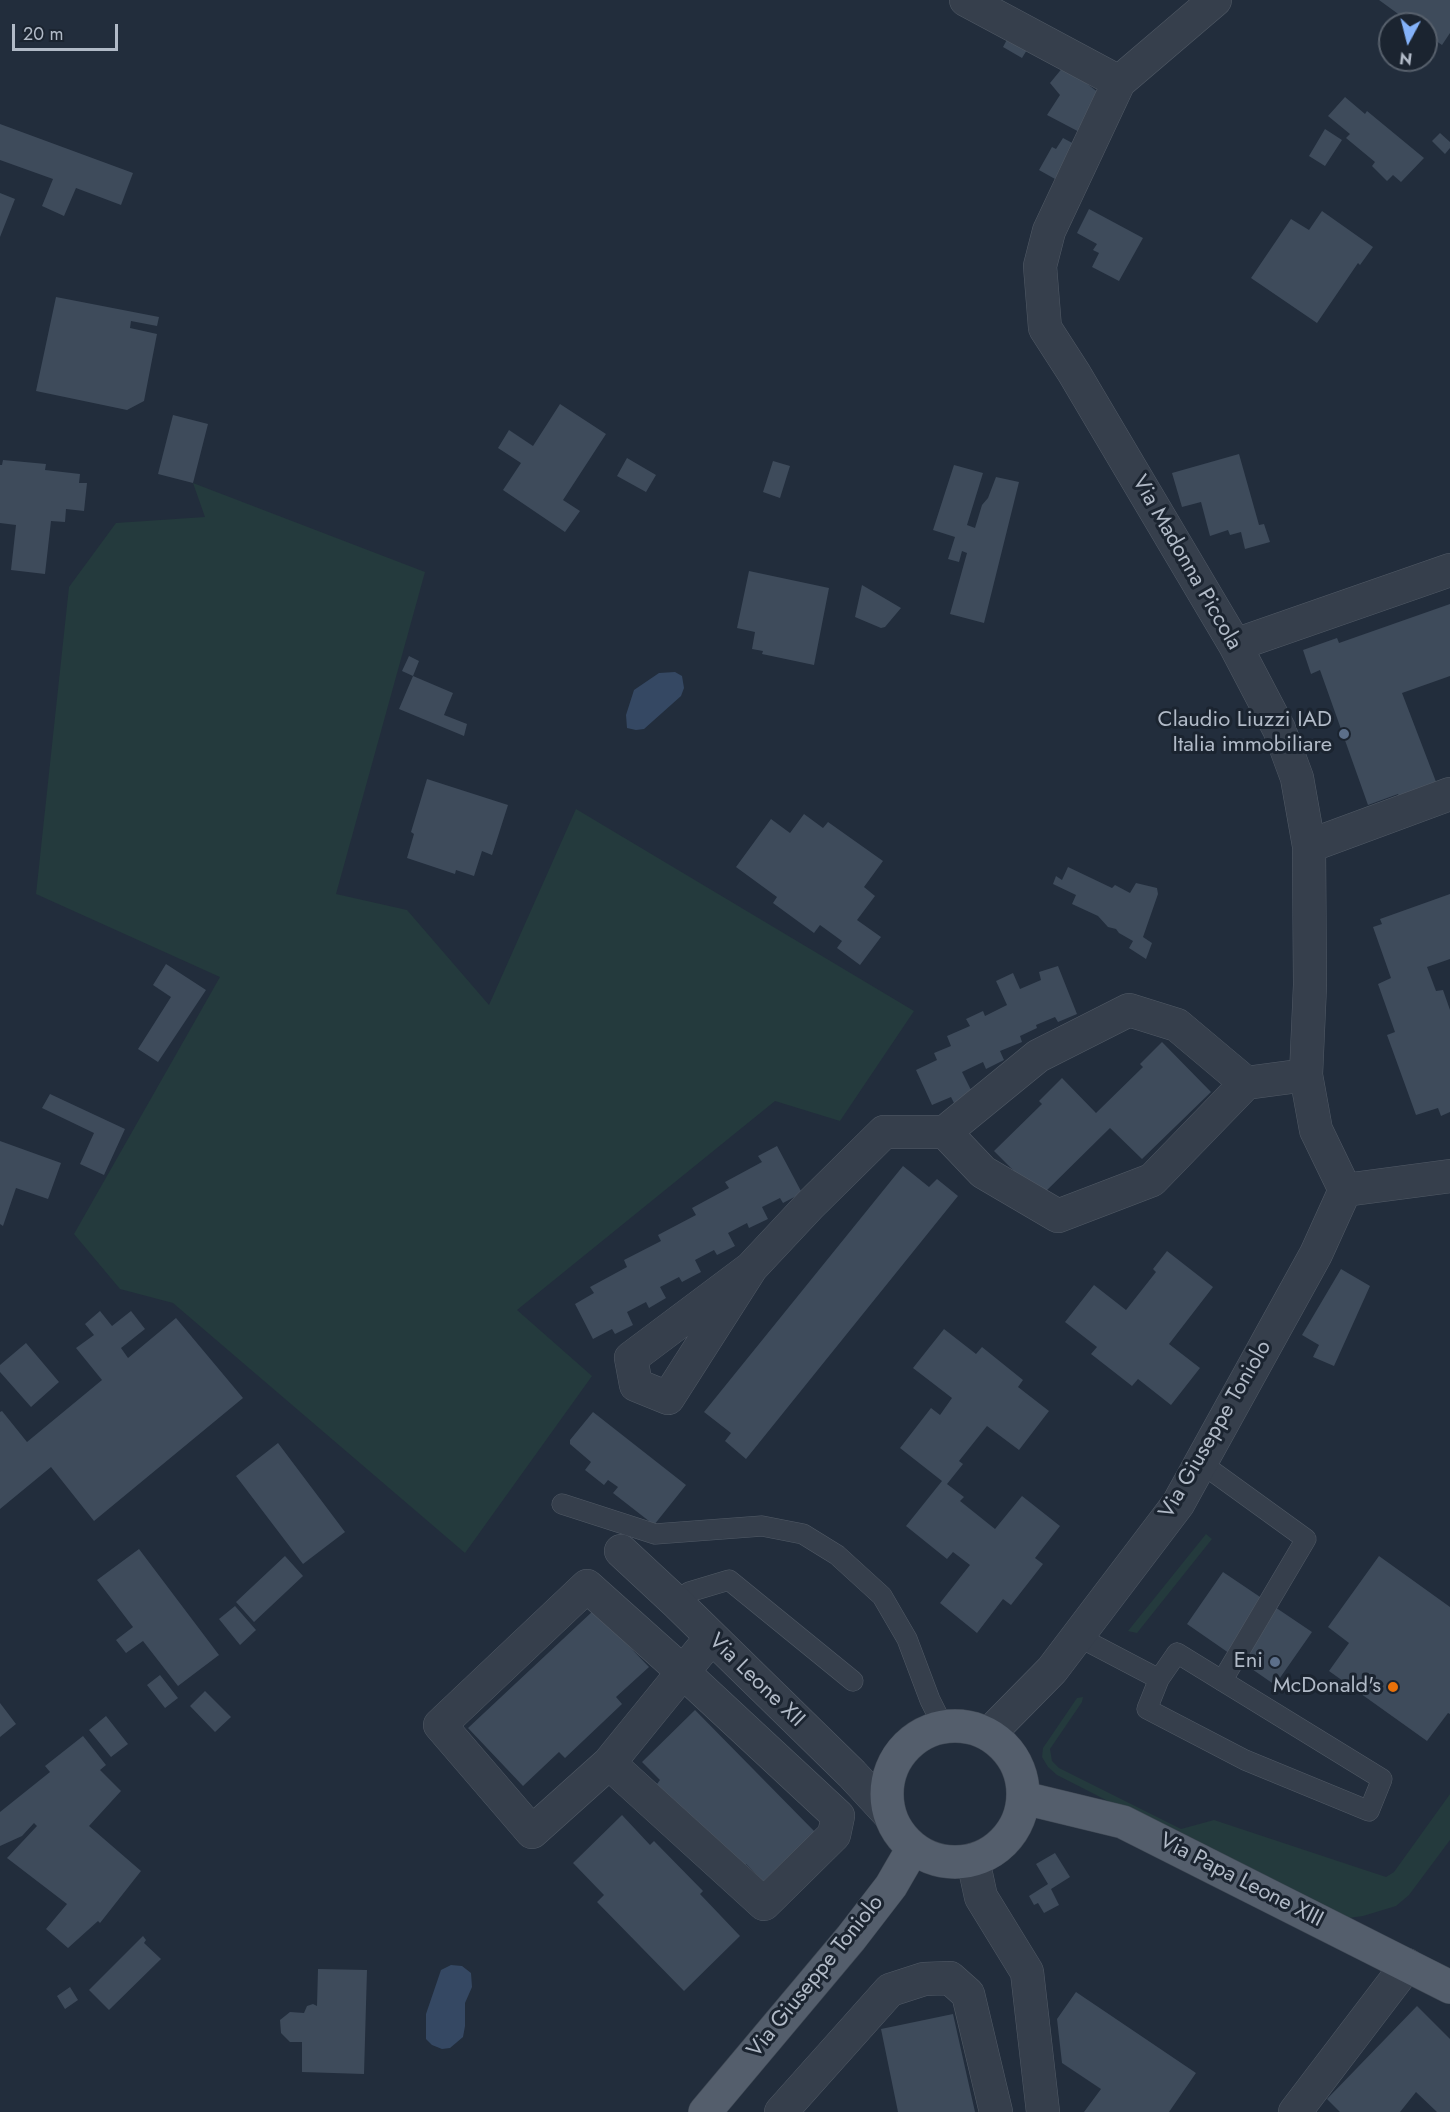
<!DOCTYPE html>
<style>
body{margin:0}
#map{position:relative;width:1450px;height:2112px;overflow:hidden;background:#222d3c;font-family:Jost,sans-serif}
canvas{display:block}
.north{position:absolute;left:1378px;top:12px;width:60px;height:60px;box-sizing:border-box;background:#1b2430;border:2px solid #57606c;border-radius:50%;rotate:187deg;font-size:16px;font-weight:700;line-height:24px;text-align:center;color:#b1bac7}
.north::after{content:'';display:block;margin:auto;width:21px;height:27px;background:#84b2f9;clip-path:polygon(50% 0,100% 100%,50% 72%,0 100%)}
.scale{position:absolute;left:12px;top:24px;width:106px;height:27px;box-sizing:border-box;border:3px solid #b1bac7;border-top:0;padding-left:8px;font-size:18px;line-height:21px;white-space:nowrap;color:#b1bac7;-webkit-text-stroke:4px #1b2430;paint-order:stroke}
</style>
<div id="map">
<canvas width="1450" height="2112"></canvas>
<div class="north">N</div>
<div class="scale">20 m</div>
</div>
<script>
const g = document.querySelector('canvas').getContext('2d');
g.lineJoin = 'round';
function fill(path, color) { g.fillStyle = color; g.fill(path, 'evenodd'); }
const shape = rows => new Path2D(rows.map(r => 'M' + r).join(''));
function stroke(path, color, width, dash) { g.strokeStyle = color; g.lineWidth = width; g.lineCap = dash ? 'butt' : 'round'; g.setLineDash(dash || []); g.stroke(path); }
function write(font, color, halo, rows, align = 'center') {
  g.font = font + ' Jost,sans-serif'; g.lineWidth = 6; g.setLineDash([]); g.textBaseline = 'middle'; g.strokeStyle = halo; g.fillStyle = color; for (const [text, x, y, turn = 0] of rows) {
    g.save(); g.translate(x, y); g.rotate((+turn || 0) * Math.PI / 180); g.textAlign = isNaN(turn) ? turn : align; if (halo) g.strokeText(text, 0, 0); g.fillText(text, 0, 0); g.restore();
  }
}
fill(shape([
 [193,483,425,572,336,894,407,910,489,1005,576,809,914,1011,840,1121,775,1101,517,1310,592,1376,465,1553,173,1303,120,1289,74,1234,220,977,36,894,69,587,116,523,205,517],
 [1206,1534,1212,1539,1137,1633,1128,1631],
 [1083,1697,1082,1702,1050,1749,1052,1761,1059,1768,1181,1829,1214,1820,1386,1877,1394,1872,1450,1794,1450,1840,1409,1895,1396,1906,1363,1916,1348,1918,1333,1916,1057,1775,1048,1767,1042,1757,1043,1748,1077,1698]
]), '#243a3d');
fill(shape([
 [675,672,682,676,684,688,681,696,644,729,636,730,627,728,626,715,634,690,659,673],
 [451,1965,462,1966,471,1973,472,1987,465,2003,465,2026,463,2037,450,2048,442,2049,432,2045,426,2039,426,2014,441,1970]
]), '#354863');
fill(shape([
 [1379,0,1450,0,1450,33,1442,45,1426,34,1426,24,1412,24],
 [1010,34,1030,45,1022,58,1003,47],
 [1064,66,1099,93,1085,135,1047,115,1060,95,1050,83],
 [1345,97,1365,114,1367,111,1424,158,1401,182,1393,175,1387,181,1372,166,1375,162,1346,138,1350,134,1328,116],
 [0,124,133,173,121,205,76,188,64,216,42,206,53,179,0,160],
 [1325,129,1342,140,1325,166,1309,156],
 [1440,133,1450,142,1450,148,1445,154,1432,141],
 [1063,138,1076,145,1055,179,1039,170,1052,147,1056,149],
 [0,193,15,199,0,237],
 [1089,209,1143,238,1119,281,1092,267,1099,253,1093,250,1097,244,1077,233],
 [1322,211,1373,247,1360,265,1358,263,1317,323,1251,278,1291,219,1309,230],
 [56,297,159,317,157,326,131,321,130,328,157,334,144,401,127,410,36,391],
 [560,404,606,434,563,500,580,511,565,532,503,490,521,463,498,448,509,430,533,446],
 [173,415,208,424,193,483,158,474],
 [1239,454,1259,525,1264,524,1270,542,1245,549,1241,532,1230,535,1228,530,1210,536,1201,502,1182,507,1172,473],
 [627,458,656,475,646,492,617,476],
 [3,460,46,464,45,470,80,474,79,483,87,483,84,511,66,509,65,522,51,521,45,574,11,570,16,525,0,523,0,465,2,465],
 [773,461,790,466,780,498,763,492],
 [954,465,983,473,967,525,975,528,982,505,988,498,996,477,1019,482,984,623,950,614,967,553,962,551,959,562,948,559,955,537,933,530],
 [749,571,829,588,814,665,762,654,763,651,752,649,755,632,737,628],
 [862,585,901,608,885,627,881,628,855,617],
 [1450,604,1450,676,1402,693,1438,787,1401,801,1398,794,1368,805,1320,670,1311,674,1303,650,1337,638,1339,643],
 [409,656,419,661,413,676,402,671],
 [413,676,453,693,444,715,467,724,464,736,399,709],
 [427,779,508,805,492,855,482,851,474,876,456,870,455,874,407,858,414,834,411,832],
 [804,814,823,828,828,822,883,861,864,887,875,896,857,920,881,937,860,965,837,948,842,941,820,925,814,933,773,903,777,897,736,867,771,819,790,833],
 [1068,867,1112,888,1115,885,1130,893,1136,883,1157,888,1158,894,1143,937,1152,943,1146,959,1129,948,1133,941,1119,933,1116,929,1108,927,1098,916,1072,904,1076,895,1053,884,1056,876,1062,880],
 [1450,894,1450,959,1427,967,1436,991,1443,990,1450,1010,1450,1112,1441,1116,1438,1108,1416,1115,1387,1035,1395,1032,1378,984,1391,978,1373,927,1382,924,1380,919],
 [166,964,206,990,158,1062,138,1049,171,997,153,985],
 [1058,966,1077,1014,1058,1022,1055,1017,1036,1025,1037,1028,1020,1036,1022,1042,1000,1051,1004,1060,986,1069,983,1062,962,1072,973,1094,954,1103,951,1097,932,1105,916,1070,937,1060,934,1053,951,1046,947,1036,970,1026,966,1019,983,1011,985,1016,1007,1005,996,981,1013,973,1020,989,1041,980,1039,972],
 [1162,1042,1211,1092,1142,1159,1110,1128,1040,1197,994,1151,1042,1104,1039,1101,1062,1078,1096,1113,1143,1067,1140,1064],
 [50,1094,125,1129,104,1175,80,1164,94,1133,42,1108],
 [0,1141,61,1163,48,1199,16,1188,3,1226,0,1224],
 [777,1146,802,1193,783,1203,780,1198,762,1207,768,1219,749,1228,747,1223,728,1233,735,1246,717,1255,714,1250,695,1260,701,1272,682,1282,679,1277,660,1287,666,1298,649,1308,646,1302,627,1312,633,1325,615,1334,612,1329,593,1339,575,1304,594,1293,590,1287,627,1267,624,1260,661,1241,658,1235,696,1215,692,1208,729,1188,725,1182,762,1162,758,1156],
 [903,1166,929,1187,937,1179,958,1196,746,1459,725,1441,731,1433,704,1412],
 [1167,1251,1213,1287,1169,1344,1200,1368,1171,1405,1138,1379,1132,1386,1091,1354,1097,1347,1065,1322,1094,1285,1126,1310,1156,1272,1153,1269],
 [1341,1269,1370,1286,1334,1366,1313,1357,1319,1345,1302,1335],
 [100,1311,112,1326,131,1311,145,1329,121,1348,128,1358,176,1318,243,1398,94,1521,51,1467,0,1509,0,1412,2,1411,27,1442,102,1380,76,1348,94,1335,85,1324],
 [944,1329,976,1354,982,1347,1023,1380,1018,1387,1049,1411,1019,1450,987,1426,959,1461,963,1464,947,1484,964,1497,960,1501,995,1529,1022,1496,1060,1526,1035,1558,1043,1564,1011,1605,1003,1599,977,1633,940,1603,970,1565,953,1552,947,1559,906,1526,942,1481,900,1448,931,1408,940,1415,952,1398,913,1368],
 [26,1343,59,1382,31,1407,0,1372,0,1365],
 [593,1412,686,1485,654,1525,613,1493,618,1487,608,1480,604,1485,585,1470,591,1462,570,1444,570,1440],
 [278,1443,345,1532,303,1564,236,1476],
 [139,1549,219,1655,178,1686,143,1641,126,1653,116,1640,133,1627,97,1580],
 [285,1556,303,1576,254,1622,236,1602],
 [1379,1556,1450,1607,1450,1714,1448,1713,1427,1741,1329,1671,1349,1643,1328,1627],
 [1223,1572,1312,1632,1275,1685,1187,1624],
 [235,1606,256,1630,240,1645,219,1619],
 [594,1610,649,1667,616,1697,622,1704,565,1758,559,1752,523,1786,468,1728],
 [160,1675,178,1698,165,1708,147,1685],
 [205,1691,231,1717,215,1732,190,1706],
 [0,1703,16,1724,0,1737],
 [695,1710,815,1832,764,1882,746,1864,741,1869,657,1784,660,1780,642,1762],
 [106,1716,128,1744,111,1757,89,1730],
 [83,1736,106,1765,100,1770,121,1791,89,1826,141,1871,100,1923,98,1921,68,1948,46,1929,67,1904,7,1858,37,1826,34,1823,22,1836,0,1846,0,1812,50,1772,45,1766],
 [622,1815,650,1845,654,1841,703,1891,700,1894,740,1936,684,1991,597,1902,604,1895,573,1863],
 [1055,1853,1070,1877,1051,1889,1059,1905,1044,1913,1038,1903,1034,1905,1029,1896,1048,1884,1036,1864],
 [143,1936,146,1940,144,1943,161,1959,109,2010,89,1990],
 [318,1969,367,1970,364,2074,302,2072,302,2042,290,2042,281,2033,280,2020,290,2012,304,2013,307,2006,313,2004,317,2006],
 [70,1987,78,2000,65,2009,57,1996],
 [1076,1992,1196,2073,1169,2112,1084,2112,1101,2089,1062,2063,1057,2019],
 [1417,2006,1450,2039,1450,2112,1437,2112,1416,2092,1400,2112,1340,2112,1327,2099],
 [953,2014,975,2112,898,2112,881,2029]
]), '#3e4b5b');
const service = shape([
 [1201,1463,1306,1539,1222,1681],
 [562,1504,655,1534,762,1526,803,1534,837,1555,882,1596,907,1639,930,1700,943,1726],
 [677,1603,689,1592,729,1580,853,1681],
 [1077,1636,1159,1679],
 [1177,1653,1382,1779,1369,1811,1245,1760,1147,1709,1159,1679,1177,1653]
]);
const minor = shape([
 [966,0,1119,82],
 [1215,0,1119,82,1049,231,1040,266,1045,328,1074,373,1235,645,1279,729,1297,778,1309,846,1310,985,1306,1075,1316,1130,1345,1190],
 [1235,645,1450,570],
 [1309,846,1450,794],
 [1246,1083,1152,1180,1058,1216,983,1172,945,1132,1038,1056,1129,1010,1177,1025,1246,1083,1306,1075],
 [1345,1190,1450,1176],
 [751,1268,668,1398,636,1385,631,1358,751,1268,810,1205,884,1132,945,1132],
 [621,1551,677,1603,852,1774,889,1814],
 [989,1734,1052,1670,1178,1504,1316,1254,1345,1190],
 [609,1763,532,1832,440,1725,587,1586,683,1672,838,1816,834,1835,764,1904,609,1763,683,1672,711,1638],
 [973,1860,981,1897,1027,1972,1043,2112],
 [781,2112,890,1990,924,1979,950,1978,968,1994,996,2112],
 [1295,2112,1407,1965]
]);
const primary = shape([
 '887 1794a68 68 0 1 1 136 0a68 68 0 1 1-136 0Z',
 [1024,1798,1123,1822,1450,1987],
 [705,2112,851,1938,891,1886,913,1848]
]);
stroke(service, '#515a66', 21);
stroke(minor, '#515a66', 34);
stroke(primary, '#3f4854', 34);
stroke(service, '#363f4c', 20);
stroke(minor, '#363f4c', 33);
stroke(primary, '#545e6c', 33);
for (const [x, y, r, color] of [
 [1344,734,6,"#5c6f8a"],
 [1275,1662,6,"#5c6f8a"],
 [1393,1687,6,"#e8710a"]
]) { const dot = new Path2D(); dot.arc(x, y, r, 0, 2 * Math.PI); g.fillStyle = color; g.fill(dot); stroke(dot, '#1b2430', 2); }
write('22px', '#b1bac7', '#1b2430', [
 ["Via Madonna Piccola",1186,563,60],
 ["Via Giuseppe Toniolo",1216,1430,-60],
 ["Via Leone XII",756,1681,44],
 ["Via Papa Leone XIII",1241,1881,27],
 ["Via Giuseppe Toniolo",816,1977,-51]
]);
write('22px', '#b1bac7', '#1b2430', [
 ["Claudio Liuzzi IAD",1332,721],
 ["Italia immobiliare",1332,746],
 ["Eni",1263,1662],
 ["McDonald's",1381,1687]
], 'right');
</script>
